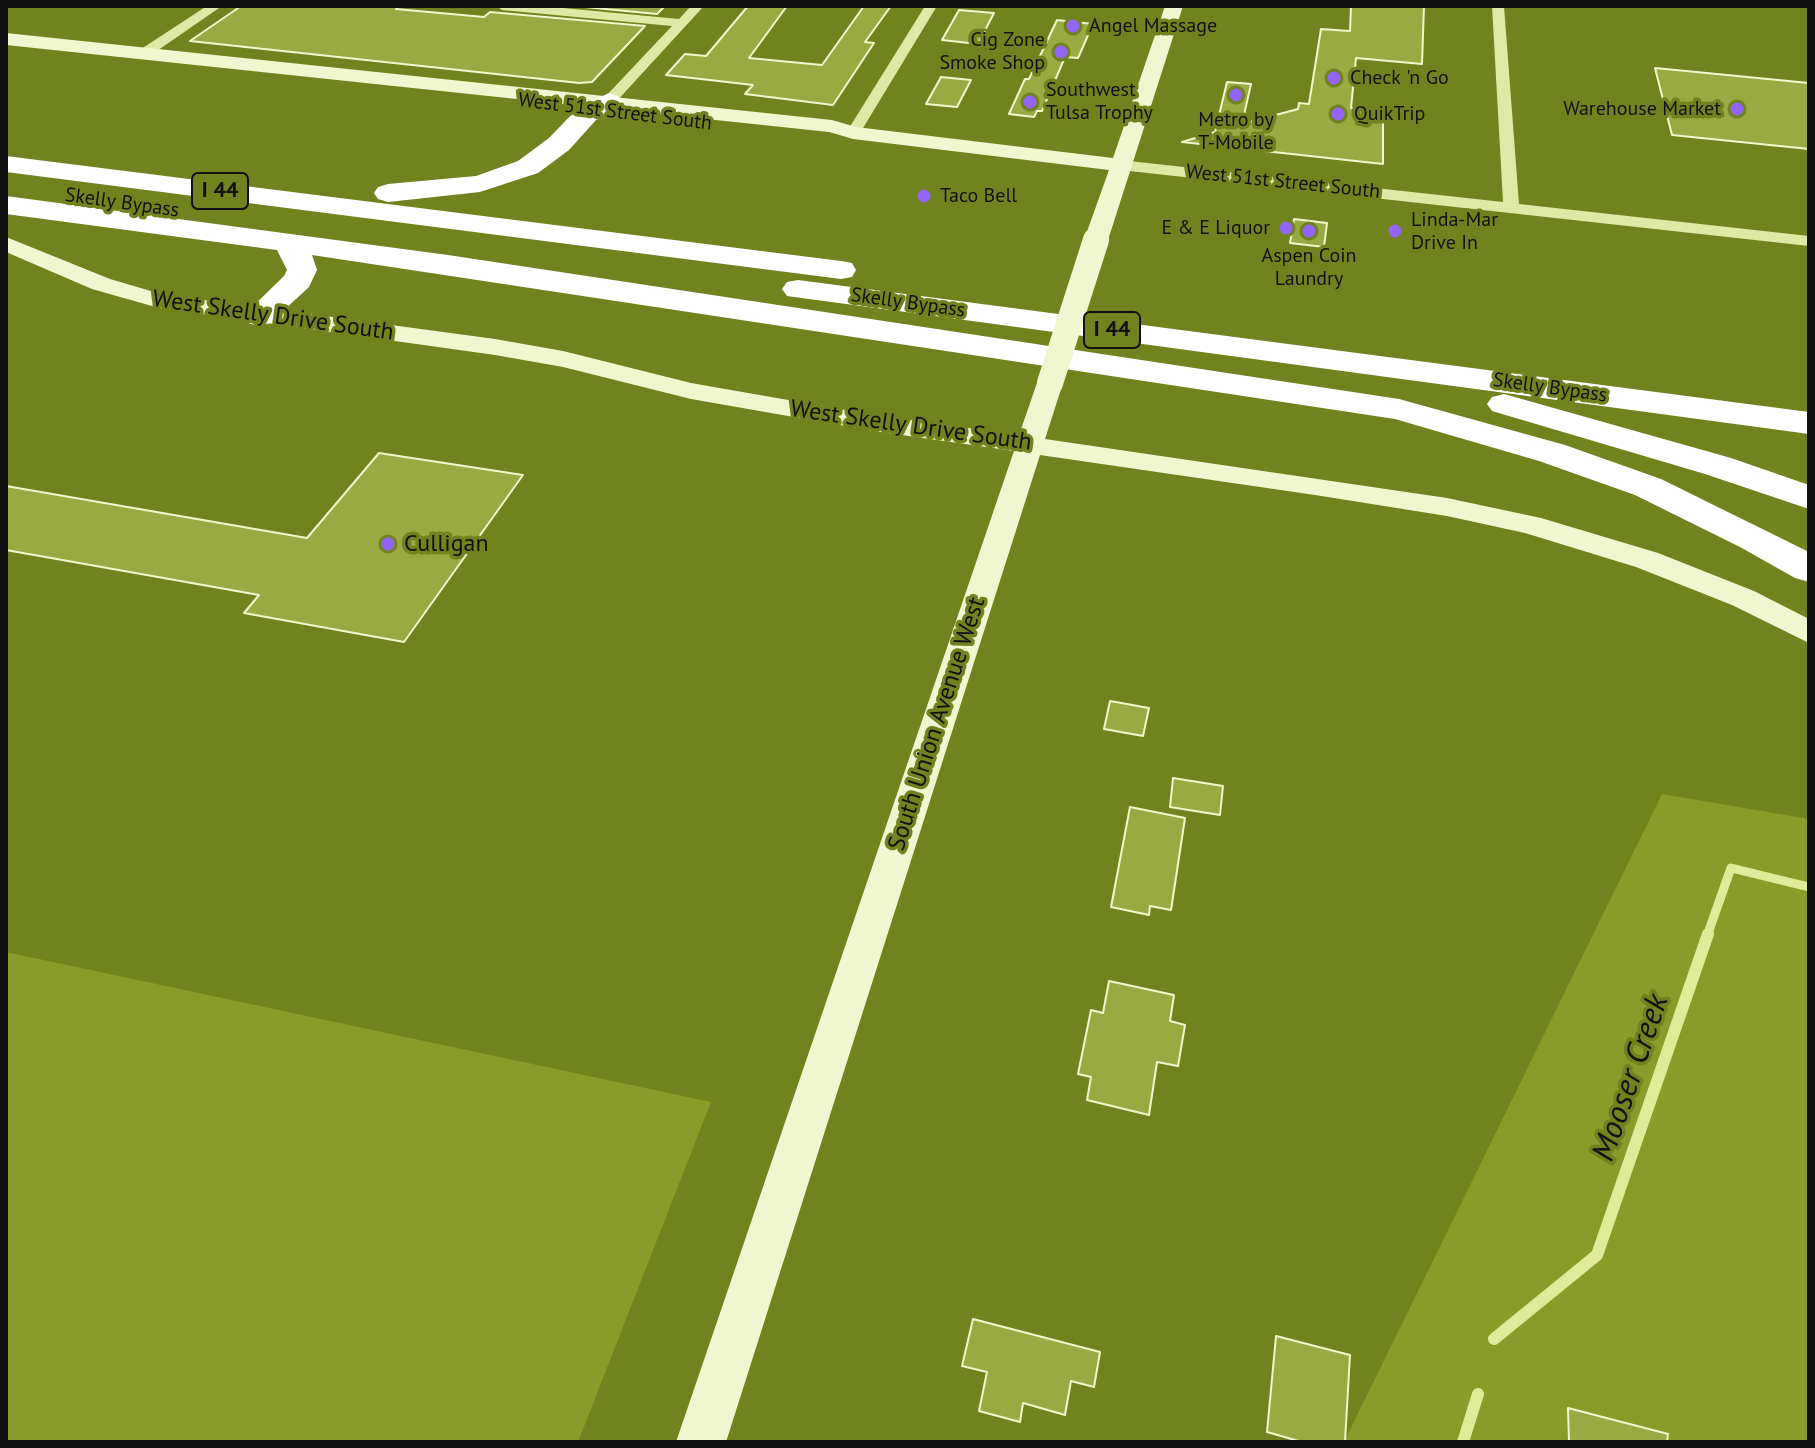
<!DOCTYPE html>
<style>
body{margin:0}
#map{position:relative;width:1815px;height:1448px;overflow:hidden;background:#71831e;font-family:"PT Sans",sans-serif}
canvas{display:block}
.frame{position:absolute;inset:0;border:8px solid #111;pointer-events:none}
</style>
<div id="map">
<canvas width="1815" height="1448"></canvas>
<div class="frame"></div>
</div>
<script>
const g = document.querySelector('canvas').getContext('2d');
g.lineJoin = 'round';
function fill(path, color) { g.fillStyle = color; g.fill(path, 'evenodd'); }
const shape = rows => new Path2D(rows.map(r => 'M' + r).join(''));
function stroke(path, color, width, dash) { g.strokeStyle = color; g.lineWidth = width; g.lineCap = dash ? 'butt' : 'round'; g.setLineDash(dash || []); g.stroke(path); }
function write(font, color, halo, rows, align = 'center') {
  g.font = font + ' "PT Sans",sans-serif'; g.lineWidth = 7; g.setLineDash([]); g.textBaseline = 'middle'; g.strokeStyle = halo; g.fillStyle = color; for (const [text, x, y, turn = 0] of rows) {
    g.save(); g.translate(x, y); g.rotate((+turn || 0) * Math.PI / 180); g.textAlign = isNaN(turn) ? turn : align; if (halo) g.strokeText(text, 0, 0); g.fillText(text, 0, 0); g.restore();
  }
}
fill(shape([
 [1662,794,1809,819,1809,1442,1344,1442],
 [6,952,711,1102,578,1442,6,1442]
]), '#899b28');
stroke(shape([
 [1707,936,1731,868,1809,887]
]), '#dfeb98', 9);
stroke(shape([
 [1494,1339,1597,1255,1708,934],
 [1463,1442,1478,1394]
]), '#dfeb98', 12);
const building = shape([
 [241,6,400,6,396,9,484,17,490,12,645,26,592,82,579,83,190,41,241,6],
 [574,6,665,6,657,14,574,6],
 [748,6,787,6,749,58,822,65,864,6,891,6,865,42,874,43,833,105,745,94,753,85,666,75,685,54,706,56,748,6],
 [1351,6,1424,6,1422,64,1356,58,1351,108,1383,111,1383,164,1182,142,1215,132,1227,82,1251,84,1242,124,1298,109,1299,103,1309,104,1321,29,1350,31,1351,6],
 [959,10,994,13,978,44,942,40,959,10],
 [1057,20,1093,24,1078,58,1065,57,1042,111,1037,111,1034,117,1009,114,1025,79,1029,79,1057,20],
 [1655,68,1809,83,1809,149,1672,135,1655,68],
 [941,77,971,80,957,107,926,104,941,77],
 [1294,219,1327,223,1324,247,1290,243,1294,219],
 [379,453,523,475,404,642,244,613,259,595,6,550,6,486,307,538,379,453],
 [1110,701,1149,708,1143,736,1104,729,1110,701],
 [1173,778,1223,786,1220,815,1170,807,1173,778],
 [1130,807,1185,818,1171,910,1150,906,1149,915,1111,907,1130,807],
 [1109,981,1174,995,1170,1021,1185,1025,1178,1066,1157,1062,1149,1115,1087,1100,1091,1077,1078,1074,1091,1010,1103,1013,1109,981],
 [973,1319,1100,1352,1094,1387,1071,1381,1065,1415,1023,1403,1020,1422,979,1411,987,1372,962,1366,973,1319],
 [1276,1336,1350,1355,1345,1442,1302,1442,1267,1432,1276,1336],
 [1568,1408,1668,1434,1667,1442,1569,1442,1568,1408]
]);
fill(building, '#99aa43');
stroke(building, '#f0f7c9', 2);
fill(shape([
 [207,6,222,6,148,57,138,57,138,51,207,6],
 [496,6,542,6,679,19,691,6,704,6,614,104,609,105,604,104,604,98,672,26,502,10,496,6],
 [925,6,937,6,860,133,853,137,848,136,846,133,925,6],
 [1492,6,1504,6,1519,204,1809,236,1809,246,1120,170,1112,165,1120,160,1503,202,1492,6]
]), '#dee9a5');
fill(shape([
 [1165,6,1183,6,1108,240,1104,245,1096,247,1088,245,1084,240,1109,170,853,139,829,132,6,45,6,33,832,120,856,127,1113,158,1165,6],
 [6,237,110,279,161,294,495,339,563,351,691,383,874,415,1019,435,1037,383,1041,377,1050,375,1059,377,1063,383,1045,439,1447,498,1541,518,1658,553,1754,591,1809,619,1809,643,1732,605,1636,567,1525,533,1447,516,1315,495,1040,455,726,1442,676,1442,1014,451,874,431,691,399,563,367,495,355,159,308,92,289,6,252,6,237]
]), '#f0f7d0');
fill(shape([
 [609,93,618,96,622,101,618,106,609,116,596,120,569,150,538,173,480,192,388,202,378,199,374,193,378,187,388,184,476,176,518,161,549,138,578,108,609,93],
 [6,156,841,261,852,263,856,270,852,277,841,279,6,172,6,156],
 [6,196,448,255,1399,399,1565,445,1661,479,1809,552,1809,582,1795,578,1740,547,1635,495,1539,461,1395,419,312,255,317,270,309,287,270,323,259,326,248,323,243,316,284,276,287,270,277,250,6,214,6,196],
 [798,280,1809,412,1809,434,787,296,782,289,787,282,798,280],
 [1504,394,1731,458,1809,485,1809,509,1705,474,1492,411,1487,404,1492,397,1504,394]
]), '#fff');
stroke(shape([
 [1050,383,1096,240]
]), '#f0f7d0', 26);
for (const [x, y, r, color] of [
 [1073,26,8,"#9364f8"],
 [1061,52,8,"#9364f8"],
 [1334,78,8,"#9364f8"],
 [1236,95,8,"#9364f8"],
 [1030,102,8,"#9364f8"],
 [1737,109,8,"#9364f8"],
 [1338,114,8,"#9364f8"],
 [924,196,8,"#9364f8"],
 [1286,228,8,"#9364f8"],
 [1309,231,8,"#9364f8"],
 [1395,231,8,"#9364f8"],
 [388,544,8,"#9364f8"]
]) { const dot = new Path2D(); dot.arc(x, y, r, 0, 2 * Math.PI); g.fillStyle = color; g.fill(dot); stroke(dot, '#71831e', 3); }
write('20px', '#111', '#71831e', [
 ["Angel Massage",1089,26],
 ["Cig Zone",1045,40,"right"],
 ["Smoke Shop",1045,63,"right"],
 ["Check 'n Go",1350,78],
 ["Southwest",1046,90],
 ["Tulsa Trophy",1046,113],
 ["Warehouse Market",1721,109,"right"],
 ["QuikTrip",1354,114],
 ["Metro by",1236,120,"center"],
 ["T-Mobile",1236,143,"center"],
 ["Taco Bell",940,196],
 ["Linda-Mar",1411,220],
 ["Drive In",1411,243],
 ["E & E Liquor",1270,228,"right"],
 ["Aspen Coin",1309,256,"center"],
 ["Laundry",1309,279,"center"]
], 'left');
write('20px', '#111', '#71831e', [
 ["West 51st Street South",615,112,7],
 ["West 51st Street South",1283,182,6],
 ["Skelly Bypass",122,203,8],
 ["Skelly Bypass",908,303,8],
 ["Skelly Bypass",1550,388,8]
]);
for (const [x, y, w] of [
 [220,191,56],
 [1112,330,56]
]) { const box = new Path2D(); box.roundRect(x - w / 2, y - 18, w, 36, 6); g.fillStyle = '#71831e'; g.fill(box); stroke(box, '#111', 2); }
write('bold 22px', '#111', null, [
 ["I 44",220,191],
 ["I 44",1112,330]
]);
write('24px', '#111', '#71831e', [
 ["West Skelly Drive South",273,316,8],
 ["West Skelly Drive South",911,426,8],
 ["South Union Avenue West",937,724,-72]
]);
write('24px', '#111', '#71831e', [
 ["Culligan",404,544]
], 'left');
write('italic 32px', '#111', '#71831e', [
 ["Mooser Creek",1631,1078,-71]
]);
</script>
